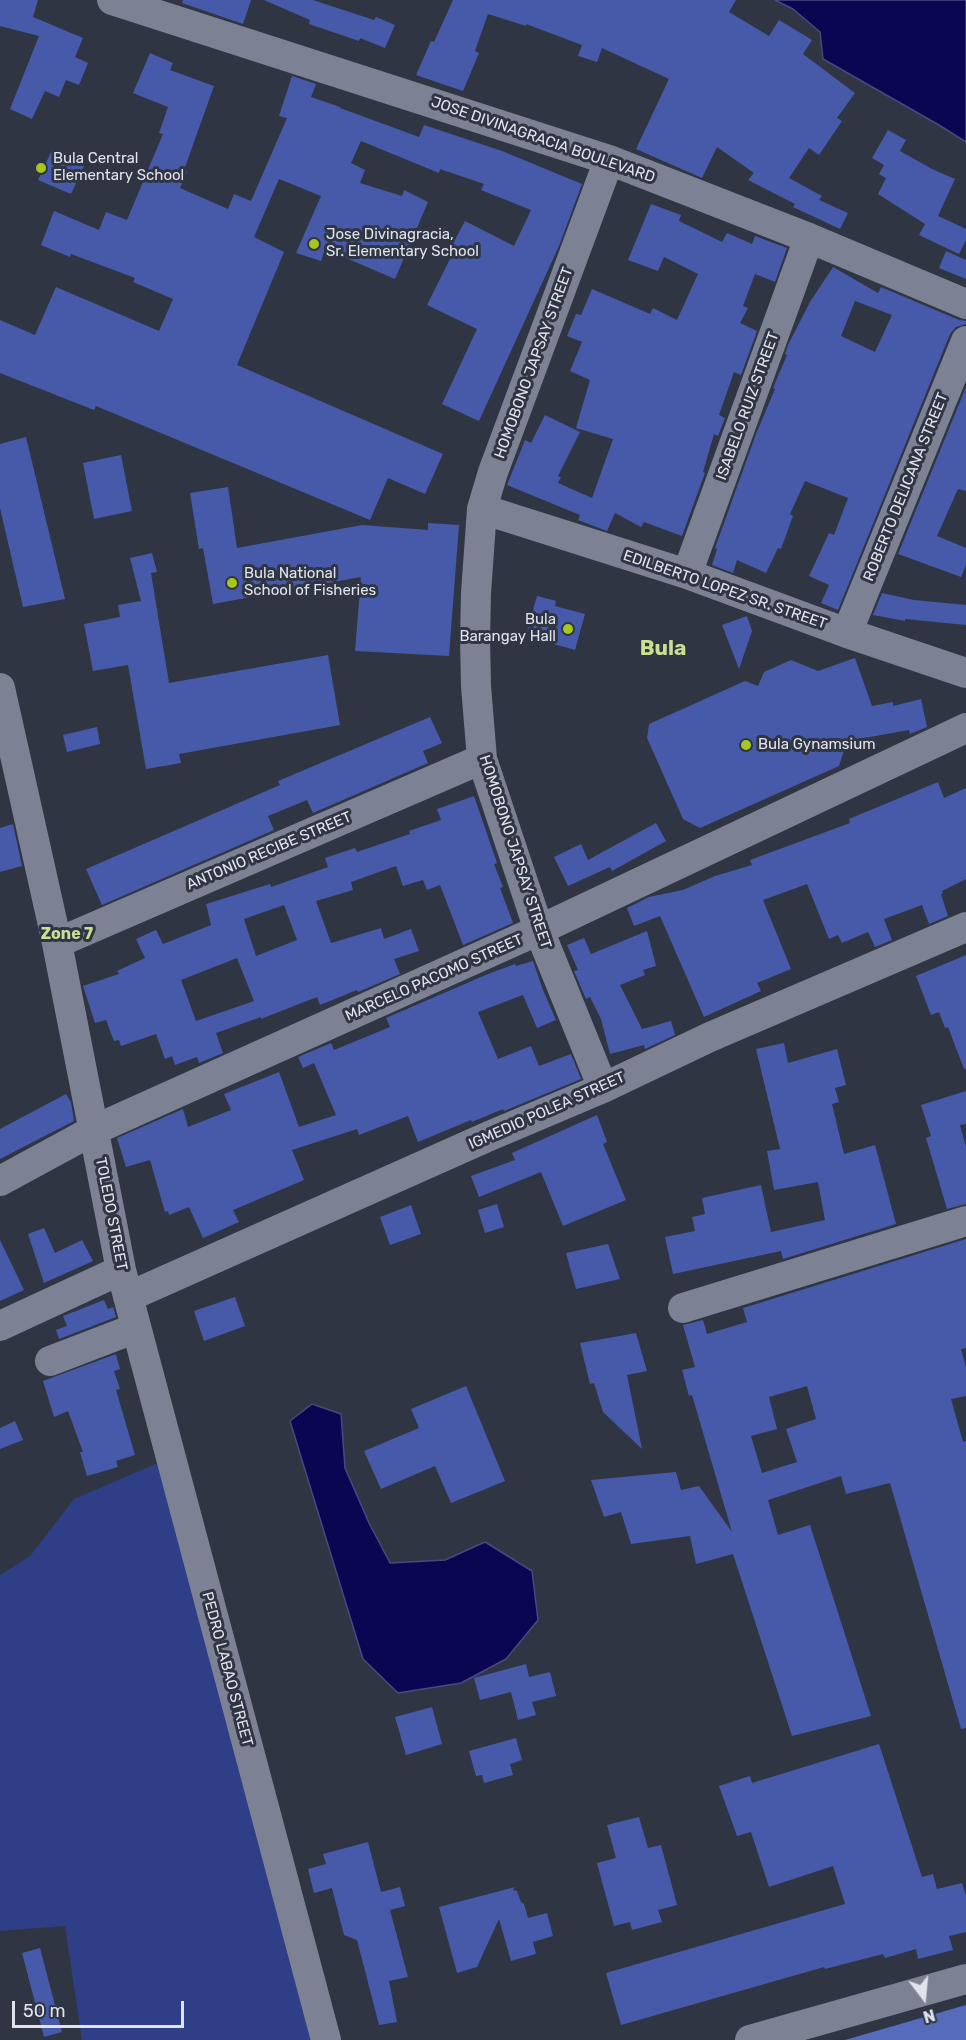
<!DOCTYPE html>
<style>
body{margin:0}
#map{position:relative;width:966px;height:2040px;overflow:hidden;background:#303544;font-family:Rubik,sans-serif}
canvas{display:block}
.north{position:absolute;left:894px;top:1968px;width:60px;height:60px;-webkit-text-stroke:4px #303544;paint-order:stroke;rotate:164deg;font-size:16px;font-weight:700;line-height:24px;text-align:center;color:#dfe3ec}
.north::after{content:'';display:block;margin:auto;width:21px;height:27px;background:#dfe3ec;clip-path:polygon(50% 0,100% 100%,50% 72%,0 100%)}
.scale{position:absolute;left:12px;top:2001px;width:172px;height:27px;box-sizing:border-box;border:3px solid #dfe3ec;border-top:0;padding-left:8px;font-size:18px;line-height:21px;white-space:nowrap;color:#dfe3ec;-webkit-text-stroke:4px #303544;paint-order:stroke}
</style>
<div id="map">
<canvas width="966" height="2040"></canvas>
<div class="north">N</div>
<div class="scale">50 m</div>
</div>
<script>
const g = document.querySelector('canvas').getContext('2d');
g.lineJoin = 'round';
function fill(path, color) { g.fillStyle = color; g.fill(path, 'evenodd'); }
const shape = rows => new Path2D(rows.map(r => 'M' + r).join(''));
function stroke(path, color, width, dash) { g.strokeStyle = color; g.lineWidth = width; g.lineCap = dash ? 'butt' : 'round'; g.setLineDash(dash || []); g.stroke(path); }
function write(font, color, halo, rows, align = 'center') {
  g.font = font + ' Rubik,sans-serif'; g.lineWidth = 6; g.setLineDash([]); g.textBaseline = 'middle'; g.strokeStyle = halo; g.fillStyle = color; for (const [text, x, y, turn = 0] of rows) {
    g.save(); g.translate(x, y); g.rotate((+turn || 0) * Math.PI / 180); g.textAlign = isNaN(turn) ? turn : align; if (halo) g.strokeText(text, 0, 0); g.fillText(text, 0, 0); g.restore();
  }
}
fill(shape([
 [158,1463,330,2040,82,2040,65,1926,0,1931,0,1575,30,1556,74,1499]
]), '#2e3e87');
fill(shape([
 [966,2005,966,2040,845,2040]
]), '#556bbb');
const water = shape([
 [775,0,966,0,966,142,939,125,823,59,820,32,793,9,775,0],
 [312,1404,341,1414,345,1468,369,1523,390,1563,445,1560,485,1542,532,1571,538,1620,506,1659,461,1683,398,1693,363,1659,290,1421,312,1404]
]);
fill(water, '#0a0652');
stroke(water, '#4a4880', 1.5);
fill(shape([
 [0,0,38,0,33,17,83,38,75,57,88,63,79,85,66,80,59,97,45,91,32,119,10,109,39,36,0,26],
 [183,0,251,0,243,24,182,3],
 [264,0,313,0,374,20,376,17,395,25,385,48,360,38,359,41,309,24,310,20],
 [453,0,736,0,729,12,769,36,779,20,812,40,803,54,855,93,837,118,842,121,819,155,809,148,789,178,822,196,819,200,848,213,840,229,793,207,795,204,748,180,754,173,717,147,702,178,636,149,669,79,602,48,597,62,578,56,582,45,526,24,526,26,488,14,475,51,479,53,463,91,416,75,431,41,434,42],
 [150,53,173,63,170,70,214,86,184,170,187,172,180,188,228,209,234,194,251,201,287,118,279,116,292,76,316,84,311,97,340,107,340,108,419,137,424,125,502,151,582,184,559,246,479,421,442,404,477,329,427,305,455,249,451,247,465,221,514,246,531,210,481,190,484,184,440,169,439,173,361,141,351,163,365,170,360,183,402,196,404,190,428,202,395,279,325,249,321,261,296,253,321,196,279,179,254,237,284,252,237,365,443,454,425,494,388,478,370,520,96,406,94,410,0,373,0,320,35,335,56,287,159,331,173,299,133,282,135,278,71,254,70,257,41,245,54,211,99,230,106,212,127,220,163,134,159,133,168,107,133,93],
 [888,130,906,140,900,151,932,169,955,179,938,216,966,229,966,240,959,254,919,235,925,224,878,194,886,178,879,174,884,165,872,158],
 [52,150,85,164,71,194,38,180],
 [651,204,681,215,679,221,722,242,727,233,752,244,755,236,787,248,775,282,755,274,743,306,748,308,740,323,757,331,741,375,734,372,719,415,725,418,718,436,714,434,703,472,705,473,682,536,644,522,641,527,615,513,607,531,578,520,580,515,507,485,525,440,531,443,545,415,580,432,558,476,561,477,558,483,592,498,613,439,576,428,590,380,570,371,582,342,567,336,576,314,581,315,592,289,650,314,653,308,677,320,698,274,664,257,658,271,628,260],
 [946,251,966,260,966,279,939,268],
 [833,267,878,293,881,287,959,320,966,321,966,324,956,327,950,334,838,610,821,603,829,585,809,576,829,533,834,535,848,498,805,481,790,514,793,516,781,549,778,548,766,573,737,560,733,573,712,565,717,549,715,548,756,434,775,389,773,388,787,355,785,354,788,345,810,302],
 [855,301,892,315,875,352,841,336],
 [966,387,966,491,958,489,937,536,966,548,966,565,961,577,898,554],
 [26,437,65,599,23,607,0,508,0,444],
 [121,455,132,511,94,519,83,463],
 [228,487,237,548,362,525,428,530,428,523,459,525,449,656,355,651,361,577,213,604,203,548,199,549,190,493],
 [152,553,157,572,151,573,169,683,328,655,340,725,179,754,181,763,146,769,128,665,93,671,84,624,120,617,118,605,141,601,130,558],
 [882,593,914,600,966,605,966,625,905,619,905,621,873,615],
 [537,596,556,601,555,606,585,614,575,650,550,643,552,639,527,632],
 [747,616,752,631,739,669,722,625],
 [855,658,872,706,893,702,893,706,921,699,927,727,910,734,909,730,847,741,839,766,700,828,683,819,647,738,649,724,745,681,758,686,764,672,791,660,818,671],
 [430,717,442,743,423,751,428,763,313,813,307,800,268,816,274,830,102,905,86,869,280,785,278,781],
 [97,727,100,744,67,752,63,735],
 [938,782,944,798,966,788,966,879,942,891,943,893,941,894,948,916,929,924,922,905,884,919,892,940,875,947,868,932,842,943,838,935,829,939,807,884,763,900,791,969,757,983,761,991,704,1017,660,916,634,926,627,908,649,897,683,890,715,876,752,865,750,860,850,823,849,819],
 [474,796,497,863,494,864,503,887,500,888,513,923,463,945,440,885,427,890,423,880,403,886,396,866,351,882,353,890,316,901,331,943,381,928,384,939,411,929,419,951,394,959,400,974,358,992,357,990,320,1005,317,997,261,1019,261,1017,216,1033,223,1053,199,1063,197,1057,175,1065,172,1056,165,1059,156,1034,121,1046,119,1040,114,1041,106,1020,95,1023,83,986,119,974,117,971,145,958,136,939,156,930,163,944,211,925,206,904,270,884,271,887,328,867,325,858,355,848,357,852,410,834,409,831,441,820,437,809],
 [284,905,297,940,256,956,244,919],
 [237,958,254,1001,196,1021,181,980],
 [656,823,666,841,612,871,610,867,568,886,554,857,581,844,588,860],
 [13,824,22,866,0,872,0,828],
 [647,931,656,966,643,970,645,975,620,985,642,1029,671,1021,675,1035,645,1049,644,1045,610,1054,601,1019,590,997,586,999,574,971,578,970,567,945,584,938,591,954],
 [966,955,966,1069,964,1069,948,1027,945,1028,939,1012,931,1015,916,976],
 [533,961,543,990,556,1020,537,1028,523,995,478,1012,498,1059,531,1046,539,1066,571,1054,581,1079,504,1111,503,1109,472,1122,471,1120,418,1142,408,1116,359,1135,357,1129,292,1150,304,1180,233,1210,239,1222,203,1238,189,1207,169,1215,168,1211,165,1212,150,1160,126,1167,117,1138,183,1109,188,1127,231,1110,224,1094,279,1072,299,1127,336,1115,314,1063,303,1068,298,1057,331,1043,334,1050,390,1027,386,1018,488,974,515,964,516,966],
 [784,1043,788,1063,837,1049,846,1085,835,1088,839,1102,832,1104,844,1154,875,1145,896,1224,783,1259,781,1251,673,1274,665,1237,695,1231,692,1217,705,1214,702,1198,761,1185,771,1232,825,1220,818,1182,774,1190,767,1151,780,1149,756,1049],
 [966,1091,966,1124,960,1125,966,1147,966,1204,947,1209,926,1138,931,1136,921,1105],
 [66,1094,71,1102,74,1121,0,1159,0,1129],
 [597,1115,607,1142,603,1144,626,1200,563,1226,541,1172,479,1197,471,1176,515,1160,512,1153],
 [497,1204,504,1227,485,1233,478,1210],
 [411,1205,421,1234,390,1245,380,1217],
 [44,1228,55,1253,82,1240,93,1261,44,1283,28,1234],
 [966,1239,966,1348,961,1349,966,1368,966,1396,951,1399,963,1442,966,1441,966,1728,961,1729,890,1483,846,1494,841,1476,768,1500,778,1535,810,1525,871,1716,792,1736,733,1554,696,1564,690,1536,631,1544,621,1512,604,1517,591,1480,676,1472,681,1490,699,1486,732,1532,692,1395,689,1396,682,1370,695,1367,683,1325,703,1320,707,1334,747,1322,743,1308],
 [807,1386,816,1419,786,1429,797,1462,762,1473,751,1436,777,1429,769,1397],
 [0,1240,24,1290,0,1301],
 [608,1244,620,1279,576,1289,566,1253],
 [235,1297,245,1326,204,1341,194,1311],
 [104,1300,108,1309,113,1307,116,1317,59,1339,56,1330,67,1326,63,1316],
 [636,1333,647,1371,627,1375,642,1449,603,1412,594,1383,590,1384,580,1343],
 [116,1354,120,1369,114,1371,120,1389,116,1390,135,1455,116,1461,118,1467,87,1476,80,1452,83,1452,68,1411,54,1417,43,1381],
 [466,1386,505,1481,451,1503,435,1466,381,1489,364,1451,419,1428,411,1409],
 [15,1421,23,1440,0,1449,0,1428],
 [526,1664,529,1677,550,1672,556,1696,532,1702,536,1715,518,1720,511,1692,480,1700,474,1678],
 [432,1707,442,1744,406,1755,395,1717],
 [516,1738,522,1760,510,1764,513,1775,484,1783,482,1775,476,1776,469,1751],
 [879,1744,922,1877,933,1874,937,1889,962,1883,966,1896,966,1932,949,1936,953,1950,918,1959,916,1949,885,1958,883,1954,825,1969,824,1967,621,2025,606,1973,845,1904,833,1866,769,1887,751,1832,737,1836,719,1786,750,1776,752,1783],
 [639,1817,648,1848,661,1845,677,1905,658,1910,662,1922,632,1930,630,1922,614,1926,597,1863,616,1858,607,1825],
 [368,1842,381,1892,400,1887,405,1906,390,1910,408,1977,389,1981,397,2022,379,2025,357,1940,344,1935,332,1888,314,1893,308,1869,326,1864,323,1854],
 [515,1887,513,1890,517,1891,521,1902,524,1904,528,1918,547,1913,553,1936,533,1942,536,1954,511,1961,499,1919,477,1967,457,1973,439,1907],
 [40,1948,62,2032,44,2037,22,1953]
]), '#465aa9');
stroke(shape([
 [112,0,609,160,809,238,966,304],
 [482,509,687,574,847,633,966,673],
 [687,574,809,238],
 [847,633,966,341],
 [0,688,57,943,121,1270,326,2040],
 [57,943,482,759],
 [603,1088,539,930,482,759,476,686,475,638,476,593,482,509,493,472,609,160],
 [0,1181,94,1130,539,930,966,728],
 [128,1297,487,1137,603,1088,710,1037,966,927],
 [683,1308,966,1221],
 [0,1326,121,1270],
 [50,1361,136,1328],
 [750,2040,966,1979]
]), '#7c8294', 30);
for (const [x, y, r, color] of [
 [41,168,6,"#a8c71c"],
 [314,244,6,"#a8c71c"],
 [232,583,6,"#a8c71c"],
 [568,629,6,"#a8c71c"],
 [746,745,6,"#a8c71c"]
]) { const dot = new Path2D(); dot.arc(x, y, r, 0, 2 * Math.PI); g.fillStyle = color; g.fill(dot); stroke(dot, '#303544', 2); }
write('15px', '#dfe3ec', '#303544', [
 ["JOSE DIVINAGRACIA BOULEVARD",543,140,19],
 ["HOMOBONO JAPSAY STREET",534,363,-70],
 ["ISABELO RUIZ STREET",748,406,-70],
 ["ROBERTO DELICANA STREET",906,487,-68],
 ["EDILBERTO LOPEZ SR. STREET",725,590,19],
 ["ANTONIO RECIBE STREET",269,851,-23],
 ["HOMOBONO JAPSAY STREET",515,852,72],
 ["MARCELO PACOMO STREET",434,978,-24],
 ["IGMEDIO POLEA STREET",547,1111,-24],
 ["TOLEDO STREET",111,1214,79],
 ["PEDRO LABAO STREET",227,1669,75]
]);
write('15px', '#dfe3ec', '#303544', [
 ["Bula Central",53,159],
 ["Elementary School",53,176],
 ["Jose Divinagracia,",326,235],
 ["Sr. Elementary School",326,252],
 ["Bula National",244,574],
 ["School of Fisheries",244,591],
 ["Bula",556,620,"right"],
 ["Barangay Hall",556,637,"right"],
 ["Bula Gynamsium",758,745]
], 'left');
write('bold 16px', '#cbdf93', '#303544', [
 ["Zone 7",67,934]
]);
write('bold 21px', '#cbdf93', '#303544', [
 ["Bula",663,649]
]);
</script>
